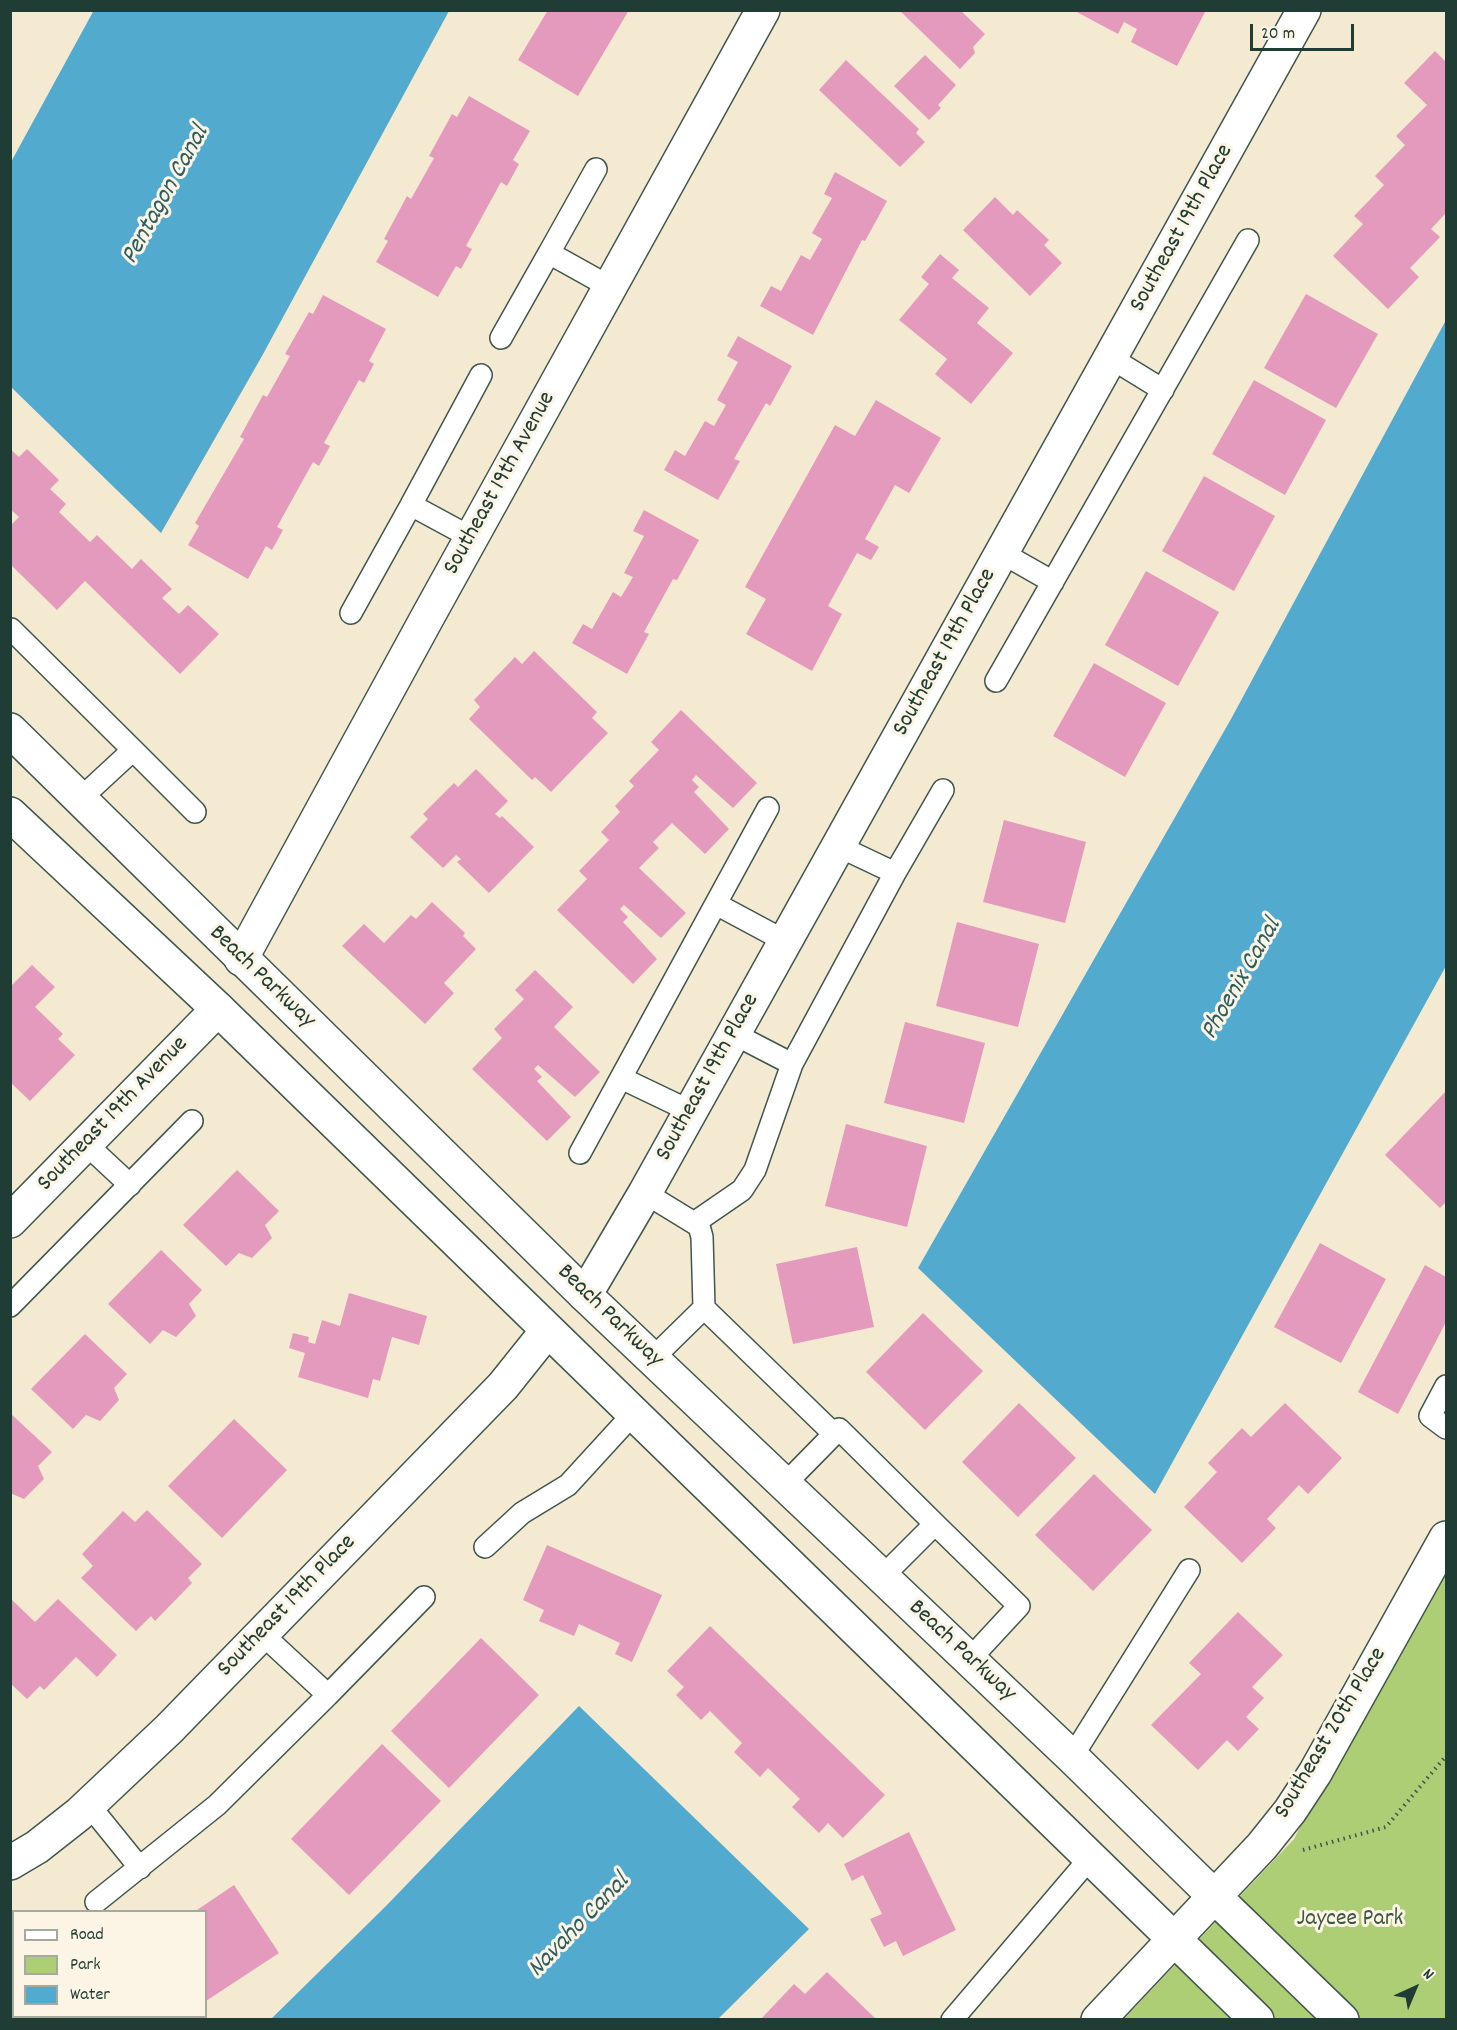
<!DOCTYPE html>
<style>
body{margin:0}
#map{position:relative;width:1457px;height:2030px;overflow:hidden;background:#f4ead1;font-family:Dekko,sans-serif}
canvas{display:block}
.frame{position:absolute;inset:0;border:12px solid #1f3d34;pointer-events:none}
.legend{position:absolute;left:12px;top:1910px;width:195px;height:108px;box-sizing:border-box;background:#fcf5e5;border:2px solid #a4ab9e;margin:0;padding:8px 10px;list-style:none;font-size:18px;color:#1f3d34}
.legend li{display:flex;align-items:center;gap:12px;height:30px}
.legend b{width:30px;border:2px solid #a4ab9e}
.north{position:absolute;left:1385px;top:1958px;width:60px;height:60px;-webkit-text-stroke:4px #fcf5e5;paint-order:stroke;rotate:44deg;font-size:16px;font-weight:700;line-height:24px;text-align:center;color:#1f3d34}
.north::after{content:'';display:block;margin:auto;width:21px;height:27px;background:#1f3d34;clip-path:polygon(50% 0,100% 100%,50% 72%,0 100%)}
.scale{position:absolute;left:1250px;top:24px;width:104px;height:27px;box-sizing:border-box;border:3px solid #1f3d34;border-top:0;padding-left:8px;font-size:18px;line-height:21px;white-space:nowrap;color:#1f3d34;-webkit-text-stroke:4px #fcf5e5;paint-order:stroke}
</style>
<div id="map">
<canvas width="1457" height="2030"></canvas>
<div class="frame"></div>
<ul class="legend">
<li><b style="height:8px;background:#fff"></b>Road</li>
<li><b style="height:16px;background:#aece76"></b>Park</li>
<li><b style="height:16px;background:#52aacf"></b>Water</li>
</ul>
<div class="north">N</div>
<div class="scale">20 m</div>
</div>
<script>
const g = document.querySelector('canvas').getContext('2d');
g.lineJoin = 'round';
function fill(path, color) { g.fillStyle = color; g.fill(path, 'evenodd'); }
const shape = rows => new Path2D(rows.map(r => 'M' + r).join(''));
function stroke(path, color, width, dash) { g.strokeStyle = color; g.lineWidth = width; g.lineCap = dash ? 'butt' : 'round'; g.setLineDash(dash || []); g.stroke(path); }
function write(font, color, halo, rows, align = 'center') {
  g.font = font + ' Dekko,sans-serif'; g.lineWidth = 6; g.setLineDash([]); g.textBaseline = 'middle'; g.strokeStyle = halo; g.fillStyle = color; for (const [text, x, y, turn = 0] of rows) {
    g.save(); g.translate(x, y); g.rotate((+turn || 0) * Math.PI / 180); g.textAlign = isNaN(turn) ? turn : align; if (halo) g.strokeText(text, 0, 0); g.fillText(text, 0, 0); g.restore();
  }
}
fill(shape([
 [1446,1543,1446,2019,1123,2020,1294,1839]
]), '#aece76');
fill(shape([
 [94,10,449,11,262,356,161,533,11,387,11,162],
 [1446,320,1446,966,1155,1494,918,1268,1231,719],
 [579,1706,809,1929,718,2019,271,2019,385,1907]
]), '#52aacf');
fill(shape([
 [548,10,629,10,578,96,518,60],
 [899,10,960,10,985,34,973,47,975,53,960,69],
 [1073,10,1206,10,1177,66,1131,42,1137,29,1124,22,1118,34],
 [1435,51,1446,62,1446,213,1431,229,1440,237,1410,268,1419,277,1388,309,1333,256,1363,224,1354,216,1384,185,1375,176,1405,145,1396,136,1427,105,1404,83],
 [925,55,956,85,938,105,941,108,929,120,894,86],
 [846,60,919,129,916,133,925,142,900,167,819,90],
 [469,96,530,131,513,160,519,164,507,186,501,182,466,246,472,249,461,269,456,266,438,297,376,262,388,241,384,239,407,196,411,199,434,158,429,156,452,114,457,117],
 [835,172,887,201,865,241,862,240,813,335,760,306,771,286,781,291,801,255,810,260,822,239,812,233,832,198,824,194],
 [995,197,1013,215,1017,210,1049,240,1044,245,1062,263,1030,296,963,230],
 [940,254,959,270,952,278,989,308,977,323,1013,353,971,404,935,374,947,359,899,320,929,284,921,277],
 [1306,294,1378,334,1336,408,1264,368],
 [323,295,386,329,369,361,374,364,364,383,359,380,324,443,330,446,319,466,313,462,277,527,283,530,272,550,266,546,248,579,188,545,199,526,195,523,244,439,240,437,263,395,267,397,290,356,285,354,309,312,313,314],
 [738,336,792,366,770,406,766,403,734,459,740,461,718,500,664,470,675,450,685,456,705,421,714,426,726,405,717,400,738,362,727,356],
 [1254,380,1326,420,1285,495,1212,454],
 [876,400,941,438,909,493,895,485,865,539,879,547,871,560,857,553,828,606,842,614,812,671,746,634,766,599,745,587,835,425,855,436],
 [10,449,19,457,27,449,59,480,50,489,66,504,59,512,90,542,97,535,132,569,141,559,172,589,162,598,179,614,188,605,219,634,180,674,85,581,57,610,10,564,10,526,19,517,10,509],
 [1204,476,1275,516,1234,591,1162,551],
 [644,510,699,540,677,580,673,579,644,632,649,634,627,674,572,643,583,624,592,629,613,592,621,597,633,577,624,573,644,536,633,531],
 [1146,571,1219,612,1178,686,1105,645],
 [534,651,597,712,592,718,608,733,551,792,535,777,532,780,469,719,480,707,474,700,515,657,522,664],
 [1094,663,1166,703,1125,777,1053,736],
 [681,710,757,783,733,808,696,775,692,780,699,787,694,792,729,829,705,854,672,823,653,842,659,848,639,868,686,913,661,938,624,905,620,909,628,917,623,922,657,959,633,984,557,910,587,879,579,871,609,840,601,832,620,812,615,806,634,786,629,781,659,750,651,742],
 [476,769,508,801,495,814,500,818,502,816,534,847,489,893,457,862,461,859,456,855,443,868,410,837,428,819,423,814,454,783,458,787],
 [1004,820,1086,842,1065,923,983,902],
 [432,902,465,933,463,936,476,949,444,983,454,993,425,1024,342,946,364,924,384,943,411,915,416,919],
 [957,922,1039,944,1018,1027,936,1006],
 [32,965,55,987,35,1007,63,1034,58,1039,75,1055,30,1101,10,1082,10,987],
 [535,970,573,1007,554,1027,600,1072,575,1097,538,1065,534,1069,542,1077,537,1081,571,1117,547,1141,472,1069,502,1038,494,1029,524,999,515,990],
 [905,1022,985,1043,964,1123,884,1103],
 [1446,1091,1446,1202,1440,1208,1385,1155],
 [846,1124,927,1146,907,1227,825,1206],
 [237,1170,279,1211,265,1225,272,1238,252,1258,239,1253,226,1266,183,1225],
 [1320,1243,1386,1279,1341,1363,1274,1327],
 [857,1247,874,1327,793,1344,776,1264],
 [161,1250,202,1290,189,1304,196,1316,176,1337,163,1330,150,1344,108,1304],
 [1425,1265,1446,1277,1446,1322,1398,1414,1358,1392],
 [349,1293,427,1316,419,1345,392,1337,380,1381,373,1379,368,1398,298,1377,305,1353,289,1348,293,1333,309,1337,308,1342,315,1344,322,1320,340,1326],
 [923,1313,983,1371,925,1430,866,1372],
 [85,1334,127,1374,114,1388,119,1400,100,1421,86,1415,73,1429,31,1389],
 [1019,1403,1076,1458,1018,1517,962,1462],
 [1285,1403,1342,1458,1308,1494,1299,1485,1267,1519,1276,1528,1242,1563,1184,1507,1217,1472,1208,1463,1242,1428,1251,1437],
 [10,1413,52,1452,38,1466,44,1479,24,1499,10,1493],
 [234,1419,287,1470,222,1538,168,1486],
 [1094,1474,1152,1530,1093,1591,1035,1535],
 [147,1510,202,1564,188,1578,192,1583,155,1621,151,1616,136,1631,81,1578,93,1566,82,1554,123,1511,135,1522],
 [547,1545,662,1595,632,1662,615,1654,620,1643,579,1624,574,1636,539,1621,544,1610,523,1600],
 [10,1598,35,1622,58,1599,117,1655,97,1677,76,1657,44,1690,40,1686,27,1699,10,1683],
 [1238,1612,1283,1655,1252,1687,1264,1698,1246,1717,1259,1729,1238,1751,1227,1740,1198,1770,1151,1725,1201,1674,1189,1663],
 [710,1626,885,1795,843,1838,828,1823,819,1833,792,1807,800,1799,768,1768,760,1777,734,1752,742,1743,710,1711,701,1720,676,1695,684,1687,667,1671],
 [481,1638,539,1695,449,1788,391,1731],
 [382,1744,441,1801,349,1895,291,1839],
 [909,1832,956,1930,903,1956,896,1941,884,1947,870,1919,882,1914,863,1875,852,1881,844,1864],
 [234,1885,279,1953,206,2001,206,1912,194,1912],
 [827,1972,877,2020,760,2020,794,1984,805,1994],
 [47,2016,79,2016,81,2020,40,2020],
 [115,2016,181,2016,176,2020,117,2020]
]), '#e49abd');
const service = shape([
 [549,253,596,169],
 [501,338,549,253,610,287],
 [1111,358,1163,390],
 [472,538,411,505,481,375],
 [1002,553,1053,582],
 [351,613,411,505],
 [11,629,133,750,80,799],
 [996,681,1248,240],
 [133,750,195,812],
 [895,873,943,790],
 [716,904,785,941],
 [792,1064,895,873,838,846],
 [621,1078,690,1111],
 [86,1144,130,1185],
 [580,1153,768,808],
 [645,1193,699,1226,702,1237,704,1308],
 [694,1223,742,1190,755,1170,792,1064,734,1034],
 [10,1306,192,1121],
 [652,1359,704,1308,834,1434],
 [1446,1386,1430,1416,1446,1428],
 [784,1485,839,1429,935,1524],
 [485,1547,522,1513,568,1485,633,1414],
 [882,1577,935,1524,1019,1606,969,1660],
 [262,1634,328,1695,424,1597],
 [1072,1757,1189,1570],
 [89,1805,140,1868],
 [96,1902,217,1805,328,1695],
 [10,1944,14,1942],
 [952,2020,1090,1858]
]);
const minor = shape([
 [241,959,427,618,763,10],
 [10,1221,218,1009],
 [585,1295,645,1193,1304,10],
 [10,1863,37,1847,79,1814,169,1729,503,1386,547,1331],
 [1215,1897,1342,2020],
 [1175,1940,1257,2020],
 [1098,2020,1262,1846,1290,1811,1315,1773,1446,1538]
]);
const tertiary = shape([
 [10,730,585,1295,1072,1757,1215,1897],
 [10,814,218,1009,1175,1940]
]);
stroke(service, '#3f574c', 24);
stroke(minor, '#3f574c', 36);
stroke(tertiary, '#3f574c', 36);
stroke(shape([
 [1303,1850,1386,1827,1446,1756]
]), '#3f574c', 4, [1.5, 4.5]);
stroke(service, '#fff', 21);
stroke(minor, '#fff', 33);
stroke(tertiary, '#fff', 33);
write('24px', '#1f3d34', '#fcf5e5', [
 ["Southeast 19th Place",1183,229,-61],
 ["Southeast 19th Avenue",501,484,-61],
 ["Southeast 19th Place",946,653,-61],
 ["Beach Parkway",261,978,44],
 ["Southeast 19th Place",709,1078,-61],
 ["Southeast 19th Avenue",114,1115,-46],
 ["Beach Parkway",609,1317,44],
 ["Southeast 19th Place",288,1607,-46],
 ["Beach Parkway",961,1652,43],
 ["Southeast 20th Place",1332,1734,-59]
]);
write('24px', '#3c5a41', '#fcf5e5', [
 ["Jaycee Park",1350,1921]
]);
write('italic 26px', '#2e5e62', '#fcf5e5', [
 ["Pentagon Canal",167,196,-61],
 ["Phoenix Canal",1243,980,-60],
 ["Navaho Canal",580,1927,-46]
]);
</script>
